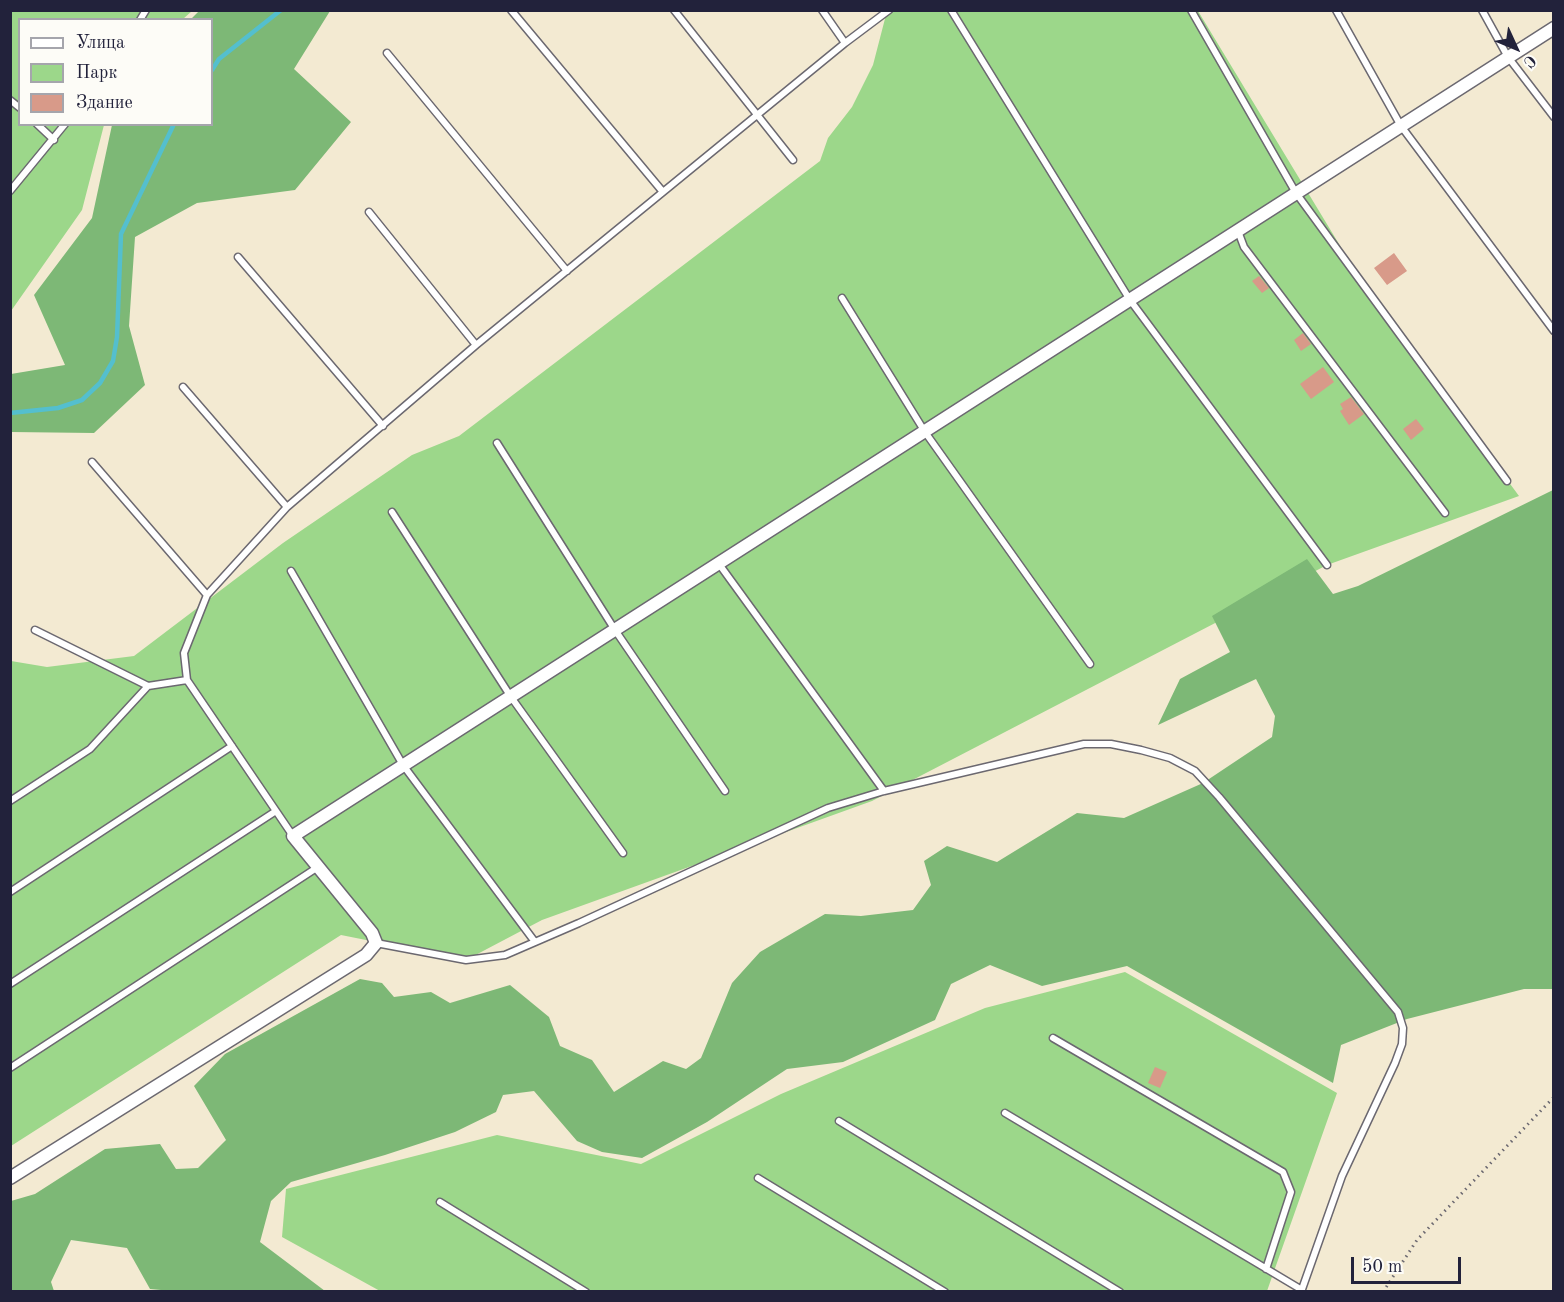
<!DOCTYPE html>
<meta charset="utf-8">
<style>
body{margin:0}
#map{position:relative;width:1564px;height:1302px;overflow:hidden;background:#f3ead2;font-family:"Old Standard TT",serif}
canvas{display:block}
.frame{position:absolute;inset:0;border:12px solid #22223b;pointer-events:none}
.legend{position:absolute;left:18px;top:18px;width:195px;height:108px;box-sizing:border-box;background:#fdfcf7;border:2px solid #a5a5ac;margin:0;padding:8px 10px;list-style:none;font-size:18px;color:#22223b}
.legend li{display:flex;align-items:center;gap:12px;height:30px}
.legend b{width:30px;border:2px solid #a5a5ac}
.north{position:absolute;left:1486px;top:18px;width:60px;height:60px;-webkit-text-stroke:4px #fdfcf7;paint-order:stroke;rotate:134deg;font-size:16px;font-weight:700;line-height:24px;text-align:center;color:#22223b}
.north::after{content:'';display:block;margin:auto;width:21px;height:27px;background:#22223b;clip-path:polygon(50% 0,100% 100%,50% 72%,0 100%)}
.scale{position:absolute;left:1351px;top:1257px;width:110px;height:27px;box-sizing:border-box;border:3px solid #22223b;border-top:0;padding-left:8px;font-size:18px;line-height:21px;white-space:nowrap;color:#22223b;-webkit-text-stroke:4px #fdfcf7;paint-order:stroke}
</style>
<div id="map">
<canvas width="1564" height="1302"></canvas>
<div class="frame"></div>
<ul class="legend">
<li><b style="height:8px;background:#fff"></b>Улица</li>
<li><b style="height:16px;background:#9cd78a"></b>Парк</li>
<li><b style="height:16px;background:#d89a89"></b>Здание</li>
</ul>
<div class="north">С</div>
<div class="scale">50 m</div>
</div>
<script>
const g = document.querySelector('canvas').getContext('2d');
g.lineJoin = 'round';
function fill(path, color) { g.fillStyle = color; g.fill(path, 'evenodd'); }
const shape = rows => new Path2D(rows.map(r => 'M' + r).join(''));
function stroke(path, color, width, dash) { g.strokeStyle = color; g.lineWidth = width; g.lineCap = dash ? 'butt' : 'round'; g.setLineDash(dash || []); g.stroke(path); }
fill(shape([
 [11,11,192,11,183,19,20,20,20,124,104,125,82,210,11,311],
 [887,11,1198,11,1365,287,1519,496,1327,565,872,801,542,920,466,960,341,935,11,1146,11,661,47,667,134,656,283,543,412,455,459,436,820,161,828,138,852,107,873,65],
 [1125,972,1337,1093,1267,1291,380,1291,282,1237,286,1189,497,1135,641,1164,781,1094,985,1008]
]), '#9cd78a');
fill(shape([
 [200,10,330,11,294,69,351,122,295,190,197,203,135,237,129,326,145,385,94,433,11,432,11,374,65,365,34,295,92,218,112,125,212,124,212,20,191,19],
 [1553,490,1553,989,1524,989,1407,1019,1341,1045,1333,1083,1127,966,1042,986,990,965,951,984,935,1020,843,1062,787,1069,707,1122,642,1158,602,1152,577,1141,534,1091,503,1095,496,1112,455,1132,385,1155,291,1182,271,1201,260,1242,325,1291,183,1292,150,1289,127,1248,71,1240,51,1282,54,1291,11,1292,11,1201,35,1194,105,1149,160,1144,176,1169,198,1168,226,1140,194,1086,225,1054,360,979,382,983,394,997,431,992,450,1003,510,985,549,1017,560,1046,592,1060,614,1092,663,1061,686,1069,701,1058,732,983,760,952,825,914,861,916,913,910,931,885,924,861,947,846,997,862,1077,813,1124,818,1203,783,1272,737,1275,716,1256,679,1158,725,1180,679,1230,652,1212,616,1307,559,1333,594,1358,586]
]), '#7db876');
stroke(shape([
 [212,70,219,59,281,10],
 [10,413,58,408,82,400,100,383,113,361,117,337,121,234,174,124]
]), '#54bfce', 4.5);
fill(shape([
 [1394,253,1407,271,1387,285,1374,268],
 [1259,276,1269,288,1262,293,1252,281],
 [1303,333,1311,344,1301,351,1294,340],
 [1323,367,1334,382,1311,399,1300,384],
 [1351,397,1364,414,1349,425,1340,411,1343,409,1340,404],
 [1416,419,1424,429,1411,440,1403,429],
 [1155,1067,1167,1072,1160,1088,1148,1083]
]), '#d89a89');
const lane = shape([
 [511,10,663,192],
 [674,10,793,160],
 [822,10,845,43],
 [951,10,1130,300,1327,565],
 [1191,10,1296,193,1507,481],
 [1336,10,1401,126,1554,331],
 [1482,10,1508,57,1554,117],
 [140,20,146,10],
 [387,53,567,271],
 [10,100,20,108],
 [37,124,54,140],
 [10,191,65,124],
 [369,212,476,345],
 [1238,231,1244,247,1445,513],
 [238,257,383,426],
 [842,298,925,432,1090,664],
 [183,387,287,507],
 [497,443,615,630,725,791],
 [92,462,207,595],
 [392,512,511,697,623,853],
 [719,564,884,791],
 [291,571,403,765,535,942],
 [35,630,148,686,187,680],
 [10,801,90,749,148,686],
 [293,836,187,680,184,653,207,595,287,507,476,345,845,43,889,10],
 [10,892,232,746],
 [376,943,466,960,505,955,579,923,828,808,884,791,1084,744,1111,744,1141,750,1170,758,1195,771,1219,797,1398,1012,1403,1028,1402,1044,1395,1063,1342,1176,1301,1292],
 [10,984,276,811],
 [1053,1038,1283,1172,1291,1192,1266,1269],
 [10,1068,318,867],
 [1005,1113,1302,1290],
 [839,1121,1120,1292],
 [758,1178,945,1292],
 [440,1202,586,1292]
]);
const street = shape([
 [10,1178,366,955,376,943,372,933,293,836,1554,28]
]);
stroke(lane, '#6b6870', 9);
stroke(street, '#6b6870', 15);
stroke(shape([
 [1383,1292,1417,1240,1554,1097]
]), '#6b6870', 3, [1.5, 4.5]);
stroke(lane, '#fff', 6);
stroke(street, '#fff', 12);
</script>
